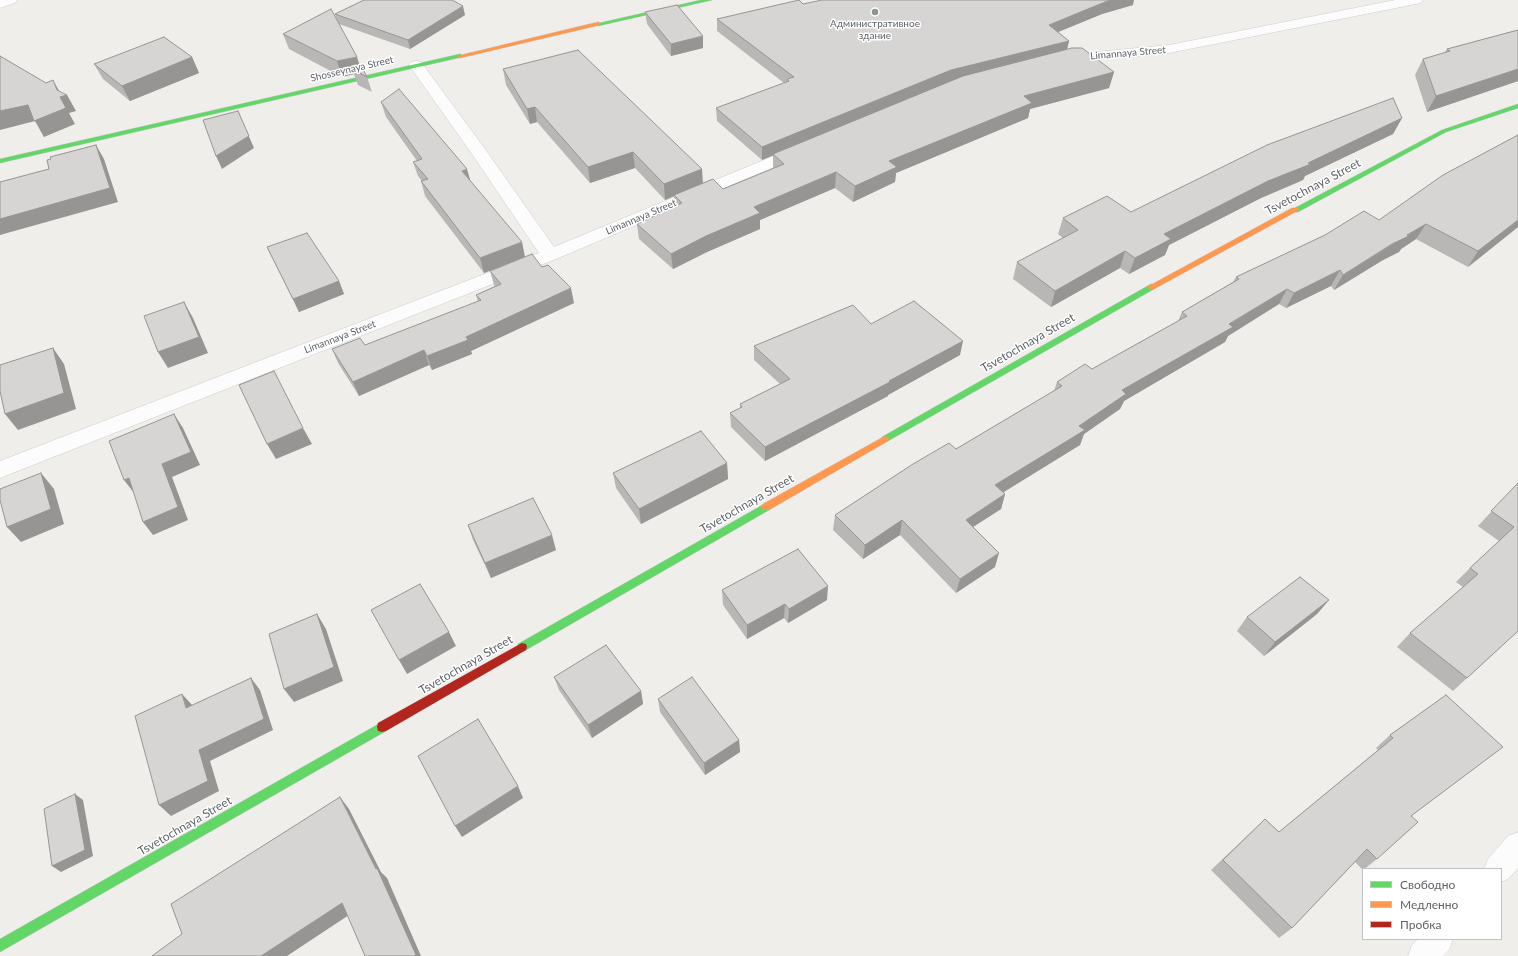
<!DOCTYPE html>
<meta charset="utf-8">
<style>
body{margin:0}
#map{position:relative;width:1518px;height:956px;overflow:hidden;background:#efeeea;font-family:Lato,sans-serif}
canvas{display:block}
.legend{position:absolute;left:1362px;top:868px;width:140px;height:72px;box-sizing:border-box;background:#fff;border:1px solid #bfc1c3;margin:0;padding:5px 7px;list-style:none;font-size:12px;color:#5f6368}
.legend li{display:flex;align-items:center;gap:8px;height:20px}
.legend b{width:20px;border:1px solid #bfc1c3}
</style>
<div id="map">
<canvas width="1518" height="956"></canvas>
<ul class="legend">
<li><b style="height:5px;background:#63d668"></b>Свободно</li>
<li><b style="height:5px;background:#ff974d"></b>Медленно</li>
<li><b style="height:5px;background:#b3261e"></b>Пробка</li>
</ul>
</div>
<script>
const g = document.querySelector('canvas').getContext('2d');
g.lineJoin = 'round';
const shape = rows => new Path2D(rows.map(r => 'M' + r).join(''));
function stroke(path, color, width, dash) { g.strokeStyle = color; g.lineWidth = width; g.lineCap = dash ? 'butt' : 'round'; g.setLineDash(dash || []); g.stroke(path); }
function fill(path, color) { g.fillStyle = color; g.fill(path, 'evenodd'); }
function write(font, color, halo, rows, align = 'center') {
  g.font = font + ' Lato,sans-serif'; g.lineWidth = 3; g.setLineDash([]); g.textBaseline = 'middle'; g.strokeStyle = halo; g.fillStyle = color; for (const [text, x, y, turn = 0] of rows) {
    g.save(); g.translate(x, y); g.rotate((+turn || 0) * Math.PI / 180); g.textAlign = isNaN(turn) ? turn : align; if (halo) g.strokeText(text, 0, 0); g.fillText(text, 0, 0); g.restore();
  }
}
const street = shape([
 [0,0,17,0,15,3,0,8,0,0],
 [1395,0,1423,0,1421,3,1416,4,1169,53,1064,63,1059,62,1057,59,1059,56,1064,55,1169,45,1395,0],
 [416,61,421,62,485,149,554,247,795,147,801,145,807,147,809,150,807,153,556,259,0,478,0,461,539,253,472,154,409,65,411,62,416,61],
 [1518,832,1518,868,1508,879,1501,882,1501,869,1484,869,1488,859,1508,836,1518,832],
 [1418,939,1453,939,1449,950,1443,956,1408,956,1412,945,1418,939]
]);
const fast = shape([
 [701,0,712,0,598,26,595,24,701,0],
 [460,54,462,55,462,57,0,163,0,159,460,54],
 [1518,104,1518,108,1446,132,1298,212,1292,212,1291,210,1442,130,1518,104],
 [1151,284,1155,287,1154,289,888,441,882,441,881,439,882,437,1151,284],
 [766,503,769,504,771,507,769,510,526,650,522,651,518,650,517,647,518,644,766,503],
 [382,722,386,723,387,727,386,731,0,952,0,939,382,722]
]);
const slow = shape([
 [598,22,600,23,600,25,460,58,457,56,598,22],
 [1292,208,1298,208,1299,210,1154,289,1151,290,1147,287,1292,208],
 [885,436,888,437,889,439,888,441,769,510,763,510,761,507,763,504,885,436]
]);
const jam = shape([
 [522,643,526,644,527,647,526,650,386,731,382,732,378,731,377,727,378,723,522,643]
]);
stroke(street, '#cbcccc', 1);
stroke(fast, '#cacacb', 1);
stroke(slow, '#cacacb', 1);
stroke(jam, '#cacacb', 1);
fill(street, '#fdfcfc');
fill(fast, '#63d668');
fill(slow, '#ff974d');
fill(jam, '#b3261e');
fill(shape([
 [803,4,1133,5,1102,14,1058,32,1069,41,1067,50,1114,72,1109,88,1030,109,1028,118,896,173,895,182,853,202,835,188,760,220,760,229,707,252,673,269,639,239,637,224,675,207,674,196,665,200,635,168,590,183,537,122,530,124,506,85,503,69,702,169,702,183,723,189,773,169,773,155,762,160,717,121,716,108,784,83,717,31,717,19],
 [645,12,703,48,671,56,647,24],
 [335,14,465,15,410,49,339,24,360,68,367,77,372,92,358,85,354,74,342,77,289,49,283,34,337,20],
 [1518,30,1518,81,1427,112,1415,75,1423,59,1444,53,1447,49],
 [192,57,199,73,130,101,103,79,94,64],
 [381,102,470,180,525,257,484,273,425,196,421,181,422,181,418,176,413,162,417,161,386,117],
 [1402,118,1393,134,1305,176,1303,180,1261,198,1169,245,1165,255,1129,274,1120,268,1051,307,1013,279,1017,262,1063,238,1058,234,1063,218,1131,212],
 [1379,220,1518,227,1468,267,1416,239,1401,249,1399,252,1383,260,1334,290,1331,286,1286,308,1279,304,1228,336,1225,342,1124,401,1120,409,1084,434,1080,445,1003,492,1005,494,1001,509,973,527,995,567,956,593,900,535,863,559,833,530,835,515,956,449,1054,391,1057,382,1092,369,1178,321,1182,312,1233,282,1236,277],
 [267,247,339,281,344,294,299,312],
 [542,267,574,303,471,351,472,354,432,370,429,365,359,396,338,363,332,349,365,345,478,302,476,295,495,286,494,285,490,271],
 [871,324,960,355,888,395,888,396,765,461,731,427,730,413,740,408,740,404,780,384,754,360,754,346],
 [727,463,728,479,641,524,616,488,613,473],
 [1518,483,1518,631,1453,691,1397,647,1410,633,1463,587,1456,582,1470,568,1499,541,1478,526],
 [468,525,556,550,491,578,473,540],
 [722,590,827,600,788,623,784,618,747,639,723,605],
 [1329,600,1317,614,1264,656,1237,631,1247,617],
 [554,677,641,691,643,704,592,738,559,690],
 [1446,695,1411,816,1377,859,1363,870,1355,862,1292,928,1279,938,1211,870,1265,819,1279,832,1378,750,1376,748,1390,735],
 [658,699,739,740,740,752,705,775,660,712]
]), '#b8b7b5');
fill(shape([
 [1111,0,1134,0,1133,5,1102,14,1046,37,1049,25,1105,2],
 [463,6,465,15,410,49,408,40],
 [703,36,703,48,671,56,671,44],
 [1069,41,1066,53,949,83,762,160,762,147,951,70],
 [192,57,199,73,130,101,122,86],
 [357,57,362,72,353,69,354,74,342,77,337,61],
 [1518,69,1518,81,1427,112,1436,96],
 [1114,72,1109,88,1030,109,1028,118,896,173,895,182,853,202,855,186,889,161,1024,96],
 [53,80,62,96,67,95,76,111,69,113,75,124,44,137,35,121,0,130,0,111,57,90],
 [535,107,537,122,530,124,527,109],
 [238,111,254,148,222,169,216,156],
 [1402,118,1393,134,1305,176,1303,180,1261,198,1169,245,1165,255,1129,274,1135,258,1164,234,1268,181],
 [96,145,104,159,118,202,0,235,0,219],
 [633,152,635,168,590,183,588,167],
 [467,169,471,183,462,171],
 [702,169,703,184,665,200,664,184],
 [836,172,835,188,760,220,760,229,707,252,673,269,671,254,754,207],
 [1518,220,1518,227,1468,267,1478,251],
 [1426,224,1416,239,1401,249,1399,252,1383,260,1334,290,1343,275],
 [522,242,525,257,484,273,480,258],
 [1125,251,1120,268,1051,307,1055,291],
 [1340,270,1331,286,1286,308,1294,293],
 [339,281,344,294,299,312,293,299],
 [571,288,574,303,471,351,472,354,432,370,427,356,466,337],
 [1287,289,1279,304,1228,336,1225,342,1124,401,1120,409,1084,434,1080,445,991,500,995,485,1079,426,1122,390],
 [184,302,193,318,208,353,168,368,158,352],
 [963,341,960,355,888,395,888,396,765,461,765,447],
 [53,348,64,364,76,409,18,430,5,414],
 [424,350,429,365,359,396,353,382],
 [174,414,183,428,200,465,172,477,188,520,153,535,143,522,162,464],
 [303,428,312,444,276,459,267,444],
 [727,463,728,479,641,524,639,509],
 [41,473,54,489,64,524,21,542,7,527],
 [129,478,134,493,124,480],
 [1005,494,1001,509,962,534,966,520],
 [902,520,900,535,863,559,865,545],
 [552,535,556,550,491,578,485,563],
 [999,553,995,567,956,593,960,579],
 [828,586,827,600,788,623,789,609],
 [1329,600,1317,614,1264,656,1275,642],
 [785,604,784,618,747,639,747,625],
 [317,614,326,629,343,681,294,702,284,689],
 [449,632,456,646,407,674,399,660],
 [251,678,260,690,273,730,210,761,219,791,171,816,159,805],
 [641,691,643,704,592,738,588,725],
 [182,694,193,706,186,708],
 [739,740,740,752,705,775,704,763],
 [518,786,523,798,462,837,455,826],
 [75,794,83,800,93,856,61,872,52,866],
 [340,797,349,809,381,872,387,878,421,956,414,956,376,869],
 [342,903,352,913,287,956,261,956]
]), '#969594');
const building = shape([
 [364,0,452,0,463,6,408,40,335,14,364,0],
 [799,0,803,4,822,0,1111,0,1105,2,1049,25,1069,41,951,70,762,147,716,108,789,81,787,79,794,77,717,19,799,0],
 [677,5,703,36,671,44,645,12,677,5],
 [331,9,357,57,337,61,283,34,331,9],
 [1518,30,1518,69,1436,96,1423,59,1450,51,1447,49,1518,30],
 [164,37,192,57,122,86,94,64,164,37],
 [1072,48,1082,48,1114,72,1024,96,1032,103,889,161,897,167,855,186,836,172,754,207,760,213,706,236,671,254,637,224,682,203,674,195,713,179,723,189,784,164,773,154,963,76,1072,48],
 [578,50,702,169,664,184,633,152,588,167,535,107,527,109,503,69,578,50],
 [0,56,46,83,53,80,57,90,67,95,60,97,66,108,34,121,28,105,0,111,0,56],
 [362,67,367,77,353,69,362,67],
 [399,89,467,169,462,171,522,242,480,258,421,181,428,179,413,162,422,159,381,102,399,89],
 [1393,98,1402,118,1308,163,1311,164,1268,181,1164,234,1171,239,1135,258,1125,251,1055,291,1017,262,1078,230,1063,218,1107,196,1131,212,1267,145,1393,98],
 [238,111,249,136,216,156,203,120,238,111],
 [1518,135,1518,220,1478,251,1426,224,1407,235,1409,236,1392,244,1343,275,1340,270,1294,293,1287,289,1229,324,1233,327,1122,390,1126,394,1079,426,1085,430,995,485,1005,494,966,520,999,553,960,579,902,520,865,545,835,515,913,464,949,443,956,449,1062,386,1057,382,1085,364,1092,369,1187,316,1182,312,1239,279,1236,277,1325,235,1364,211,1379,220,1443,175,1518,135],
 [96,145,110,188,0,219,0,182,49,169,47,160,51,159,50,157,96,145],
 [307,233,339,281,293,299,267,247,307,233],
 [532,254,542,267,548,265,571,288,466,337,468,340,427,356,424,350,353,382,332,349,360,338,365,345,481,300,476,295,501,284,490,271,532,254],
 [914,301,963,341,889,381,890,382,765,447,730,413,742,407,740,404,790,379,754,346,853,305,871,324,914,301],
 [184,302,199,337,158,352,144,316,184,302],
 [53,348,64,393,5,414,0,391,0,365,53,348],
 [274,371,303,428,267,444,239,385,274,371],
 [174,414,191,452,162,464,178,507,143,522,129,478,124,480,109,441,174,414],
 [701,431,727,463,639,509,613,473,701,431],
 [41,473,51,509,7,527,0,500,0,489,41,473],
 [1518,483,1518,631,1467,678,1410,633,1478,574,1470,568,1514,527,1491,511,1518,483],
 [533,498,552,535,485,563,468,525,533,498],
 [798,549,828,586,789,609,785,604,747,625,722,590,798,549],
 [1300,577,1329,600,1275,642,1247,617,1300,577],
 [420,584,449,632,399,660,371,610,420,584],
 [317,614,334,667,284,689,269,634,317,614],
 [606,645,641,691,588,725,554,677,606,645],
 [692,677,739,740,704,763,658,699,692,677],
 [251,678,264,719,199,750,208,781,159,805,135,716,182,694,186,708,251,678],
 [1446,695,1503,747,1411,816,1418,822,1377,859,1367,849,1292,928,1223,860,1265,819,1279,832,1393,738,1390,735,1446,695],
 [478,719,518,786,455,826,418,756,478,719],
 [75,794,85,850,52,866,44,809,75,794],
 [340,797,376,869,377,868,416,955,414,956,365,956,342,903,261,956,152,956,182,934,171,904,340,797]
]);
fill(building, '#d6d5d3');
stroke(building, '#969594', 1);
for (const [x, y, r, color] of [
 [875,12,4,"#919496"]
]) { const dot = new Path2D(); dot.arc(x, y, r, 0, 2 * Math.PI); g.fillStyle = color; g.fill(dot); stroke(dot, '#fff', 1.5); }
write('10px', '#5f6368', '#fff', [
 ["Административное",875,24],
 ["здание",875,36]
]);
write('10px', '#5f6368', '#fff', [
 ["Limannaya Street",1128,53,-5],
 ["Shosseynaya Street",352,69,-13],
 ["Limannaya Street",641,217,-23],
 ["Limannaya Street",340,337,-21]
]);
write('12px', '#5f6368', '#fff', [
 ["Tsvetochnaya Street",1313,187,-28],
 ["Tsvetochnaya Street",1028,343,-30],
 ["Tsvetochnaya Street",747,504,-30],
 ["Tsvetochnaya Street",466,665,-30],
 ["Tsvetochnaya Street",185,826,-30]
]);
</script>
